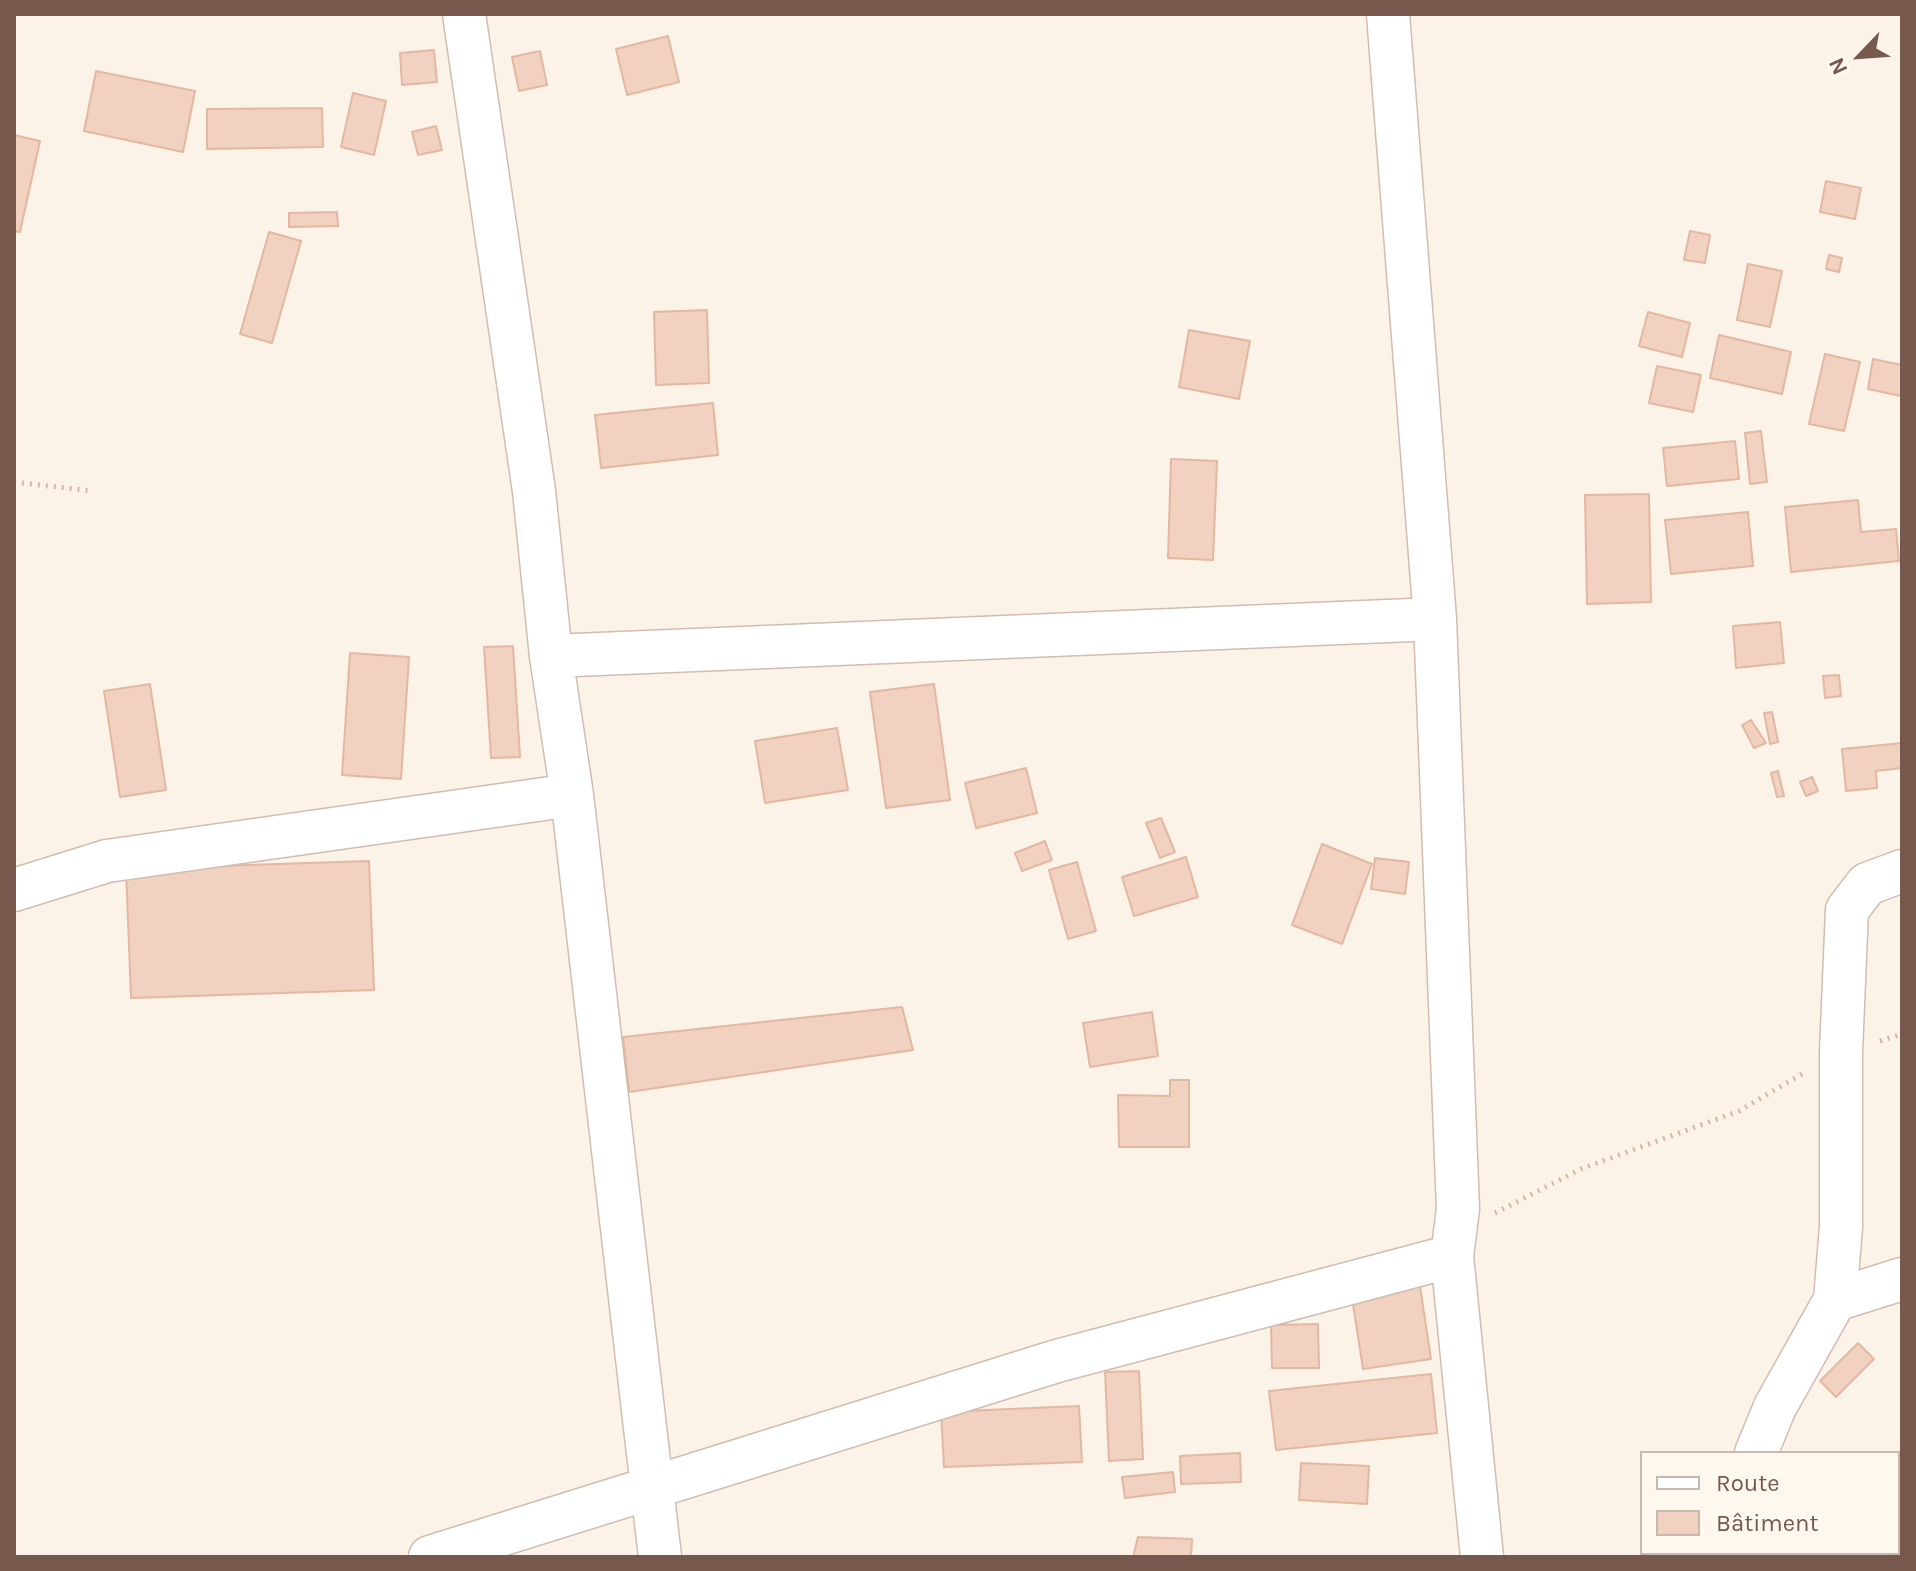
<!DOCTYPE html>
<meta charset="utf-8">
<style>
body{margin:0}
#map{position:relative;width:1916px;height:1571px;overflow:hidden;background:#fcf3e8;font-family:Karla,sans-serif}
canvas{display:block}
.frame{position:absolute;inset:0;border:16px solid #76594c;pointer-events:none}
.legend{position:absolute;left:1640px;top:1451px;width:260px;height:104px;box-sizing:border-box;background:#fff8ee;border:2px solid #c8b8ad;margin:0;padding:10px 14px;list-style:none;font-size:24px;color:#76594c}
.legend li{display:flex;align-items:center;gap:16px;height:40px}
.legend b{width:40px;border:2px solid #c8b8ad}
.north{position:absolute;left:1820px;top:16px;width:80px;height:80px;-webkit-text-stroke:6px #fff8ee;paint-order:stroke;rotate:245deg;font-size:22px;font-weight:700;line-height:32px;text-align:center;color:#76594c}
.north::after{content:'';display:block;margin:auto;width:28px;height:36px;background:#76594c;clip-path:polygon(50% 0,100% 100%,50% 72%,0 100%)}
</style>
<div id="map">
<canvas width="1916" height="1571"></canvas>
<div class="frame"></div>
<ul class="legend">
<li><b style="height:10px;background:#fff"></b>Route</li>
<li><b style="height:22px;background:#f1d1c0"></b>Bâtiment</li>
</ul>
<div class="north">N</div>
</div>
<script>
const g = document.querySelector('canvas').getContext('2d');
g.lineJoin = 'round';
function fill(path, color) { g.fillStyle = color; g.fill(path, 'evenodd'); }
const shape = rows => new Path2D(rows.map(r => 'M' + r).join(''));
function stroke(path, color, width, dash) { g.strokeStyle = color; g.lineWidth = width; g.lineCap = dash ? 'butt' : 'round'; g.setLineDash(dash || []); g.stroke(path); }
const building = shape([
 [668,36,679,82,627,95,616,49,668,36],
 [434,50,437,82,402,85,400,53,434,50],
 [540,51,547,85,519,91,512,57,540,51],
 [96,71,195,91,183,152,84,131,96,71],
 [353,93,386,101,374,155,341,147,353,93],
 [322,108,323,147,207,149,207,109,322,108],
 [436,126,442,150,418,155,412,132,436,126],
 [14,135,40,141,20,232,14,231,14,135],
 [1826,181,1861,188,1855,219,1820,212,1826,181],
 [337,212,338,226,289,227,289,213,337,212],
 [1690,231,1710,235,1705,263,1684,260,1690,231],
 [269,232,301,241,272,343,240,334,269,232],
 [1829,255,1842,258,1839,272,1826,269,1829,255],
 [1748,264,1782,271,1770,327,1737,320,1748,264],
 [707,310,709,383,656,385,654,312,707,310],
 [1648,312,1690,323,1682,357,1639,346,1648,312],
 [1189,330,1250,341,1239,399,1179,387,1189,330],
 [1719,335,1791,352,1782,394,1710,378,1719,335],
 [1825,354,1860,362,1844,431,1809,424,1825,354],
 [1873,359,1902,365,1901,396,1868,389,1873,359],
 [1657,366,1701,375,1693,412,1649,403,1657,366],
 [713,403,718,455,601,468,595,415,713,403],
 [1761,431,1767,482,1750,484,1745,433,1761,431],
 [1735,441,1739,479,1667,486,1663,448,1735,441],
 [1171,459,1217,461,1213,560,1168,558,1171,459],
 [1649,494,1651,602,1587,604,1585,495,1649,494],
 [1858,500,1861,532,1896,529,1899,561,1791,572,1785,507,1858,500],
 [1748,512,1753,566,1671,574,1665,520,1748,512],
 [1780,622,1784,663,1736,668,1733,626,1780,622],
 [513,646,520,757,491,758,484,647,513,646],
 [350,653,409,657,401,779,342,775,350,653],
 [1839,675,1841,696,1825,698,1823,676,1839,675],
 [150,684,166,790,120,797,104,691,150,684],
 [934,684,950,800,886,808,870,692,934,684],
 [1772,712,1778,742,1770,744,1764,713,1772,712],
 [1751,720,1766,743,1754,748,1742,725,1751,720],
 [837,728,848,790,765,803,755,741,837,728],
 [1902,743,1902,768,1876,771,1877,788,1846,791,1842,749,1902,743],
 [1026,768,1037,813,976,828,965,783,1026,768],
 [1778,771,1784,796,1777,797,1771,773,1778,771],
 [1812,777,1818,791,1806,796,1800,782,1812,777],
 [1161,818,1175,852,1160,858,1146,823,1161,818],
 [1045,841,1052,860,1022,871,1015,853,1045,841],
 [1322,844,1372,864,1342,944,1292,925,1322,844],
 [1186,857,1198,897,1134,916,1122,877,1186,857],
 [1375,858,1409,862,1405,894,1371,889,1375,858],
 [369,861,374,990,131,998,126,869,369,861],
 [1077,862,1096,931,1068,939,1049,870,1077,862],
 [902,1007,913,1050,629,1092,623,1037,902,1007],
 [1152,1012,1158,1056,1090,1067,1083,1023,1152,1012],
 [1170,1080,1189,1080,1189,1147,1119,1147,1118,1095,1170,1096,1170,1080],
 [1419,1280,1431,1359,1363,1369,1351,1291,1419,1280],
 [1318,1324,1319,1368,1272,1368,1271,1325,1318,1324],
 [1858,1343,1874,1359,1836,1397,1820,1381,1858,1343],
 [1139,1371,1143,1459,1109,1461,1105,1372,1139,1371],
 [1431,1374,1437,1433,1276,1450,1269,1391,1431,1374],
 [1079,1406,1082,1462,944,1467,941,1412,1079,1406],
 [1240,1453,1241,1482,1181,1484,1180,1456,1240,1453],
 [1301,1463,1369,1466,1367,1504,1299,1500,1301,1463],
 [1173,1472,1175,1492,1125,1498,1122,1477,1173,1472],
 [1138,1537,1192,1539,1191,1557,1133,1557,1138,1537]
]);
fill(building, '#f1d1c0');
stroke(building, '#e3b7a0', 2);
const minor = shape([
 [464,14,534,491,551,656,572,795,660,1557],
 [1388,14,1435,619,1458,1209,1452,1256,1482,1557],
 [551,656,1435,619],
 [14,890,107,861,572,795],
 [1835,1300,1902,1279],
 [1756,1453,1775,1407,1835,1300,1841,1227,1841,1052,1847,910,1867,884,1902,871],
 [430,1557,1057,1361,1452,1256],
 [1718,1557,1718,1553]
]);
stroke(minor, '#d0bdb0', 45);
stroke(shape([
 [14,482,92,491],
 [1880,1041,1902,1034],
 [1495,1213,1581,1169,1739,1111,1802,1074]
]), '#d6b5a3', 5, [2, 6]);
stroke(minor, '#fff', 42);
</script>
